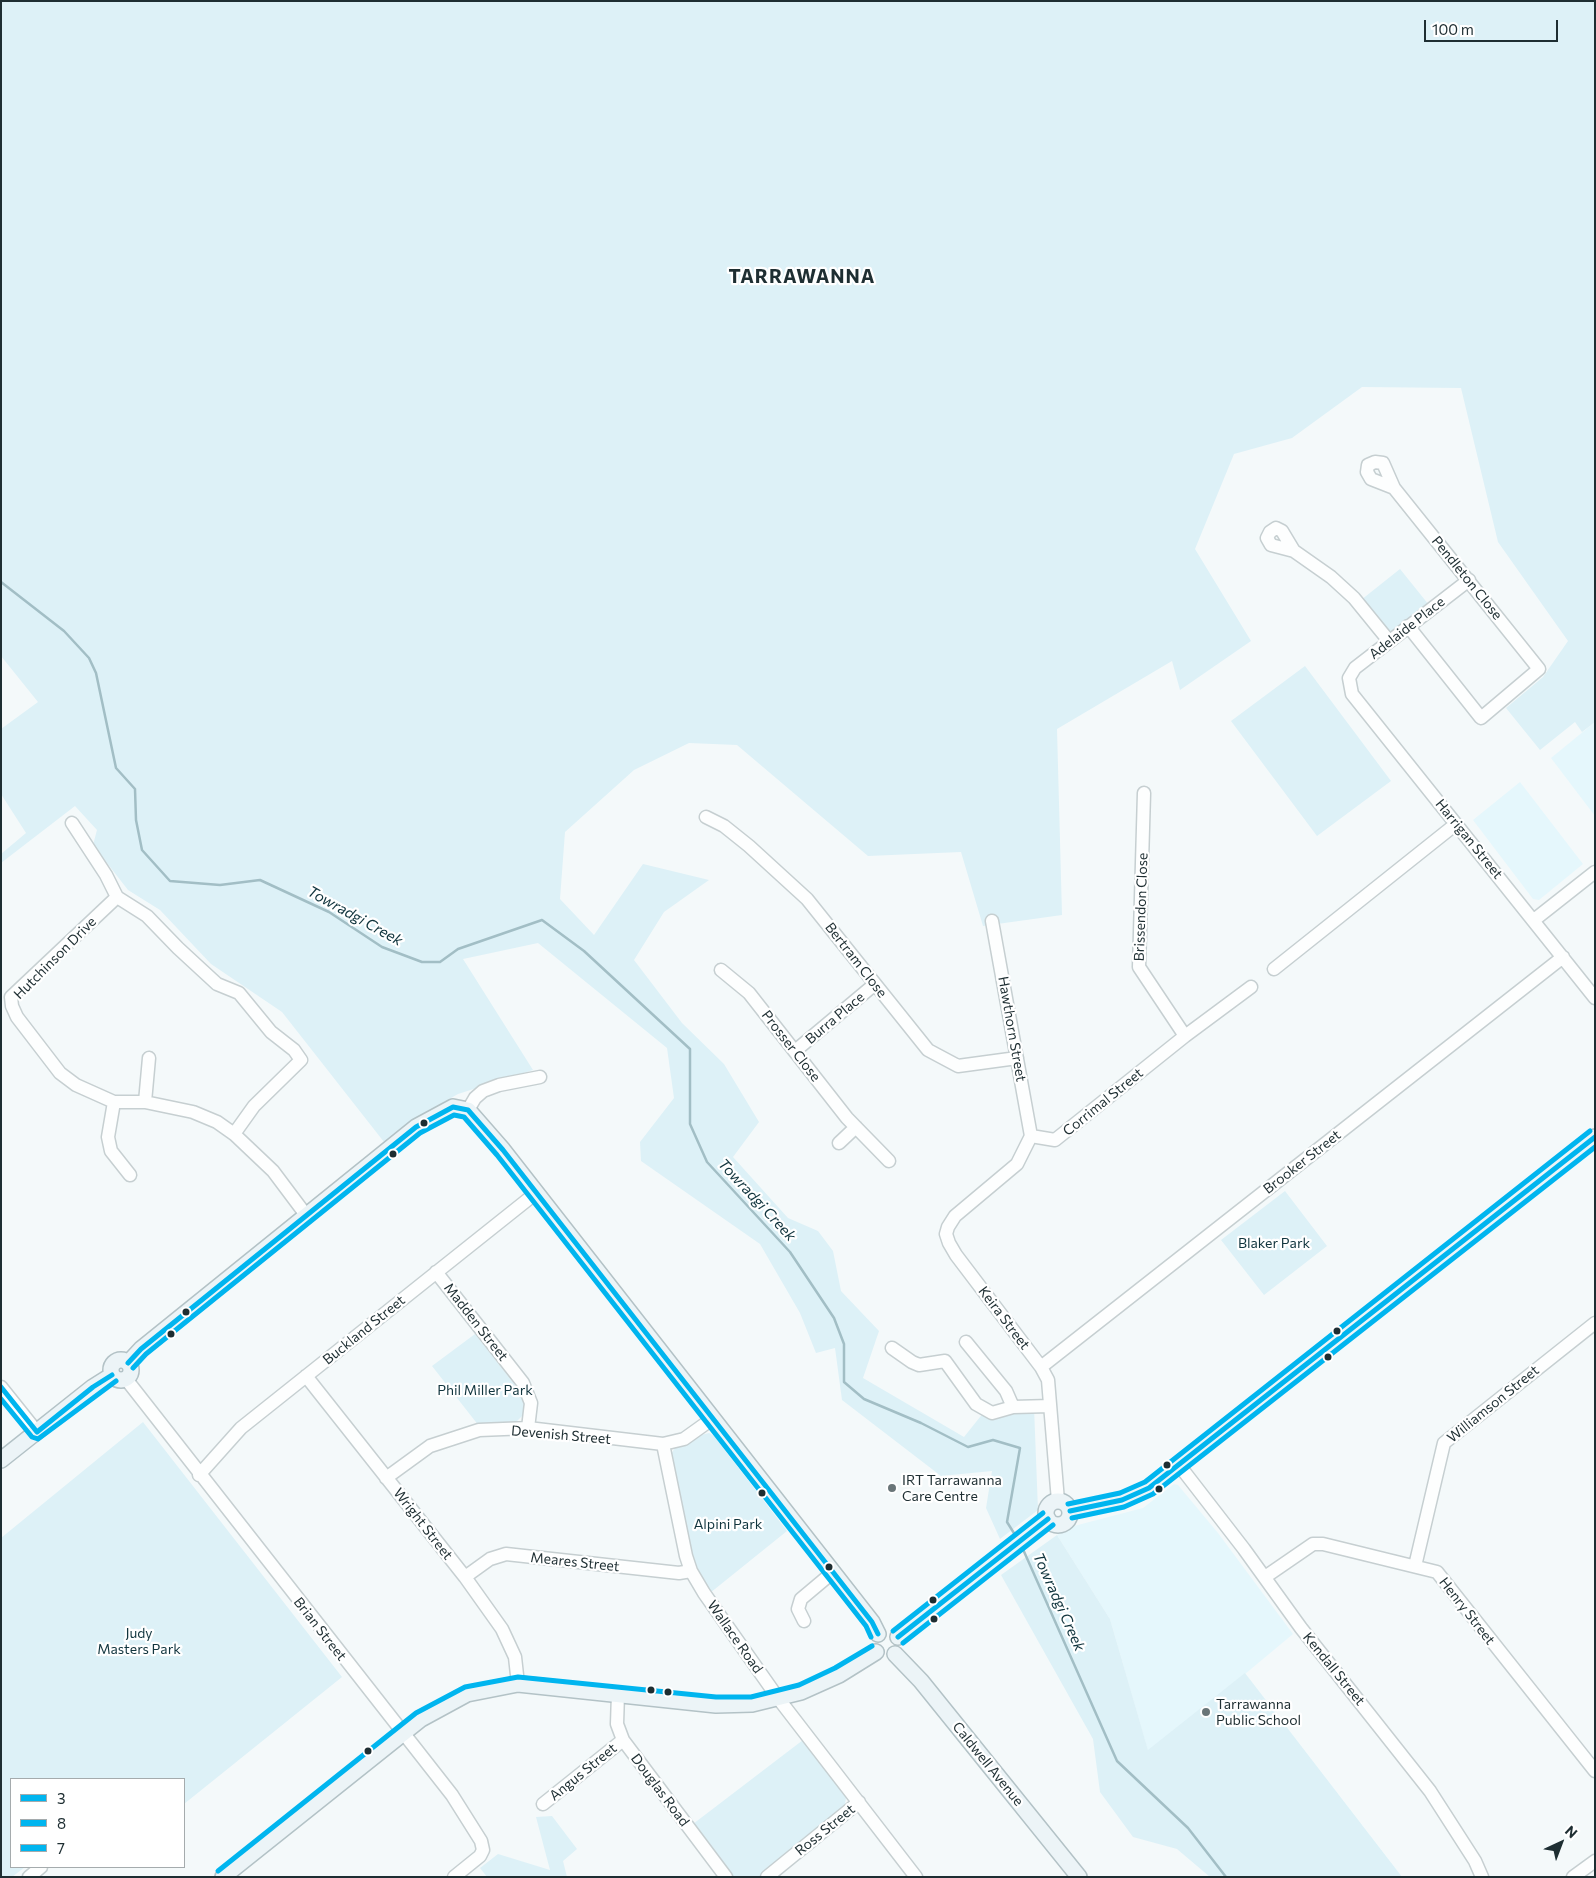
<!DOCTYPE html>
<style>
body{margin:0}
#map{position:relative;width:1596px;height:1878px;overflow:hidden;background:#f4f9fa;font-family:Commissioner,sans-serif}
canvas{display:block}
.frame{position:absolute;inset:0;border:2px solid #1e2e32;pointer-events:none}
.legend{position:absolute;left:10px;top:1778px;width:175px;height:90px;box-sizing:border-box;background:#fff;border:1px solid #a5abad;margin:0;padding:6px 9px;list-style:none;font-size:15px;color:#1e2e32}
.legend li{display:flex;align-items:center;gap:10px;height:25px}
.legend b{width:25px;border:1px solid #a5abad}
.north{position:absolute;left:1536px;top:1818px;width:50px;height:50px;-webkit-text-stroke:4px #fff;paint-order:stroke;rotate:43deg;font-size:14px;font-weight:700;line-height:20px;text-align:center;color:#1e2e32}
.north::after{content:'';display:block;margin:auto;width:18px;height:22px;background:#1e2e32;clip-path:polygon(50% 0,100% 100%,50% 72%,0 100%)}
.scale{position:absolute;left:1424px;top:20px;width:134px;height:22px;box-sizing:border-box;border:2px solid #1e2e32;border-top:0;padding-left:6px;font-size:15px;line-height:18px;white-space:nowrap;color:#1e2e32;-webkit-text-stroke:4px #fff;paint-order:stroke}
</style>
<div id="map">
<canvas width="1596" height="1878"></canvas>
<div class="frame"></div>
<ul class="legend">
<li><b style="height:6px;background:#00b5ef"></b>3</li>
<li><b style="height:6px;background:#00b5ef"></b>8</li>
<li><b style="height:6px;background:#00b5ef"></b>7</li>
</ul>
<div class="north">N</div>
<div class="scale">100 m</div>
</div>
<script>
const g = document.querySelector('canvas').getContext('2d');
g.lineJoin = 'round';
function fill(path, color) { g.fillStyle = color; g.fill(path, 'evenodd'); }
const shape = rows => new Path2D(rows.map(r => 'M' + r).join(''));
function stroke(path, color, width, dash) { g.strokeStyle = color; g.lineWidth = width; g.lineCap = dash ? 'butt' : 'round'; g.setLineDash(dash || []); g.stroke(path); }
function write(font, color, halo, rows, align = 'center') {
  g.font = font + ' Commissioner,sans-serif'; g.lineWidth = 4.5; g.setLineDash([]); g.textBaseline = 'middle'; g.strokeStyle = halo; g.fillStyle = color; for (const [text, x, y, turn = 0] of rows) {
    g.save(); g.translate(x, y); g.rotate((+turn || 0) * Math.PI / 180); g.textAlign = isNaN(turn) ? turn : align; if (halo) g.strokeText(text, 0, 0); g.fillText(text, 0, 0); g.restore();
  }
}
fill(shape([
 [1595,722,1595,816,1551,758],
 [1520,782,1583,864,1539,900,1533,899,1473,820],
 [1174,1484,1178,1485,1218,1533,1293,1634,1245,1674,1402,1877,1148,1751,1110,1619,1057,1535,1074,1526,1143,1508]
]), '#e5f7fc');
fill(shape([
 [1,1,1595,1,1595,722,1582,732,1575,722,1540,750,1506,708,1543,677,1568,641,1498,542,1461,388,1362,387,1292,438,1234,454,1195,549,1251,641,1180,690,1172,661,1057,729,1062,915,983,926,961,852,868,856,737,745,689,743,634,770,565,832,560,899,594,935,643,864,709,880,664,912,634,960,682,1023,724,1064,759,1122,733,1157,788,1218,818,1231,833,1251,841,1291,879,1331,863,1378,964,1437,984,1412,1034,1407,1038,1510,1000,1539,986,1508,992,1471,941,1476,842,1400,835,1348,816,1353,800,1313,760,1244,641,1161,640,1142,674,1098,667,1048,538,943,463,959,533,1070,458,1094,421,1115,384,1142,282,1012,211,964,160,910,128,890,93,845,97,830,75,806,1,863,1,854,26,833,1,794,1,729,38,702,1,656],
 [1400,569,1429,605,1393,633,1386,631,1361,600],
 [1305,666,1391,781,1317,836,1231,721],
 [1285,1191,1327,1246,1264,1295,1221,1240],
 [475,1334,515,1385,524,1403,524,1414,515,1423,479,1426,432,1366],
 [143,1422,342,1677,184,1804,184,1779,11,1779,11,1867,25,1867,12,1877,1,1877,1,1538],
 [709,1433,714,1436,787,1531,710,1593,699,1575,689,1547,671,1454,675,1448,701,1435],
 [1057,1535,1110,1619,1148,1750,1245,1673,1402,1877,1210,1877,1177,1849,1133,1837,1100,1792,1093,1739,1001,1575],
 [803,1740,846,1798,844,1809,759,1877,733,1877,693,1824],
 [552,1816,577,1849,563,1861,567,1877,487,1877,480,1868,498,1854,550,1870,536,1817]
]), '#ddf1f7');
stroke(shape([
 [1,582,64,631,89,658,96,673,116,768,135,789,136,820,142,850,170,881,220,885,260,880,329,912,382,947,422,962,440,962,458,949,542,920,584,951,690,1049,690,1124,707,1162,790,1252,834,1318,844,1344,844,1382,864,1399,921,1423,968,1447,993,1440,1020,1448,1007,1522,1017,1538],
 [1022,1547,1117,1761,1188,1828,1226,1877]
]), '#a2bec5', 2.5);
const minor = shape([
 [1394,488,1383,463,1375,462,1368,465,1367,472,1371,479,1394,488,1539,669,1481,718,1408,626],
 [1294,551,1282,531,1276,528,1270,532,1267,538,1271,545,1294,551,1331,577,1354,598,1389,641],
 [1469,580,1355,668,1349,678,1352,694,1595,998],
 [1144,793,1139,967,1185,1036],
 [706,817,724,826,749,846,807,899,928,1050,958,1066,1017,1058],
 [72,823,106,875,117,897],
 [117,897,11,997,12,1006,17,1017,60,1073,76,1085,114,1102,145,1102,193,1112,217,1122,234,1134,273,1171,306,1215],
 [117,897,147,916,178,948,217,984,239,993,271,1032,294,1050,301,1060,254,1106,234,1134],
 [1534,920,1595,872],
 [992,921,1031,1136],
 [1274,969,1456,824],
 [721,970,749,993,847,1118,889,1161],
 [795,1051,875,984],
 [114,1102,108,1137,111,1151,130,1175],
 [145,1102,149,1058],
 [468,1110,475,1098,483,1091,499,1085,540,1077],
 [839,1143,856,1127],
 [436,1272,523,1383,531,1403,528,1428],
 [966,1342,1006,1391,1013,1407],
 [892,1348,912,1362,919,1365,945,1361,976,1404,992,1413,1013,1407,1050,1406],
 [1041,1367,1563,957],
 [306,1376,465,1577,502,1629,515,1657,518,1684],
 [126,1379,452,1795,481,1841,483,1850,480,1856,454,1877],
 [1,1387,37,1432],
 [663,1444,686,1556,691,1571,704,1593,778,1698,916,1877],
 [1179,1465,1244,1549,1301,1628,1430,1791,1475,1861,1482,1877],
 [199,1475,241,1428,536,1193],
 [386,1478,430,1446,479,1430,528,1428,663,1444,684,1439,712,1419],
 [1058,1501,1048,1380,1041,1367,956,1255,949,1243,946,1234,948,1227,955,1216,1017,1164,1031,1136,1055,1140,1185,1036,1251,987],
 [1415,1566,1444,1443,1595,1323],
 [465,1577,490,1559,506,1554,679,1573,691,1571],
 [1265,1577,1313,1544,1323,1544,1437,1572,1595,1771],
 [804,1621,798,1609,801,1599,832,1573],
 [618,1694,617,1724,623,1740,726,1877],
 [543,1804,623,1740],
 [29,1877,41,1867],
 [767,1877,859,1802],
 [1573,1877,1595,1861]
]);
const major = shape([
 '111 1370a10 10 0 1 1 20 0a10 10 0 1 1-20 0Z',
 [128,1363,141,1349,416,1127,453,1107,468,1110,503,1150,614,1292,872,1622,878,1634],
 [1,1460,93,1387,112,1375],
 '1046 1513a12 12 0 1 1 24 0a12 12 0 1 1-24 0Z',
 [1070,1511,1122,1500,1149,1488,1595,1137],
 [898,1637,1048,1519],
 [895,1654,921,1681,1079,1877],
 [223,1877,421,1719,467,1694,518,1684,716,1705,752,1704,801,1692,839,1675,876,1652]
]);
stroke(minor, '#c6cfd1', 15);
stroke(major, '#b3c2c6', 18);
stroke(minor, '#fdfefe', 12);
stroke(major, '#ecf4f7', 15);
stroke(shape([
 [128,1363,141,1349,416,1127,453,1107,468,1110,503,1150,872,1622,878,1634],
 [1,1387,37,1432,93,1387,112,1375],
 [1070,1511,1122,1500,1149,1488,1595,1137],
 [898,1637,1048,1519]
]), '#00b5ef', 5);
stroke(shape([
 [133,1368,146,1354,420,1133,454,1115,464,1117,497,1155,866,1626,871,1637],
 [1,1399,32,1437,38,1439,116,1381],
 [1072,1518,1124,1507,1153,1494,1595,1147],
 [903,1643,1053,1525]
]), '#00b5ef', 5);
stroke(shape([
 [1068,1504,1120,1493,1145,1482,1590,1131],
 [893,1631,1043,1513],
 [218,1871,416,1713,465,1687,518,1677,716,1697,751,1697,799,1685,835,1668,872,1646]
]), '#00b5ef', 5);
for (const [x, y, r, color] of [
 [424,1123,4.5,"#1e2e32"],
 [393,1154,4.5,"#1e2e32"],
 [186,1312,4.5,"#1e2e32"],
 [1337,1331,4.5,"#1e2e32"],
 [171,1334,4.5,"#1e2e32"],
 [1328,1357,4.5,"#1e2e32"],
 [1167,1465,4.5,"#1e2e32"],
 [892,1488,5,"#697578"],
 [1159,1489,4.5,"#1e2e32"],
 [762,1493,4.5,"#1e2e32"],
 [829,1567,4.5,"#1e2e32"],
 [933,1600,4.5,"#1e2e32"],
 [934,1619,4.5,"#1e2e32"],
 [651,1690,4.5,"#1e2e32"],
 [668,1692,4.5,"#1e2e32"],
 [1206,1712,5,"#697578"],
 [368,1751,4.5,"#1e2e32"]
]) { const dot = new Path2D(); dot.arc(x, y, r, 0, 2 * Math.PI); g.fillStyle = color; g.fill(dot); stroke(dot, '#fff', 2); }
write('14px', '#1e2e32', '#fff', [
 ["Pendleton Close",1467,578,51],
 ["Adelaide Place",1407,628,-38],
 ["Harrigan Street",1469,839,51],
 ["Brissendon Close",1141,907,-88],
 ["Hutchinson Drive",55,958,-45],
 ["Bertram Close",856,960,52],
 ["Burra Place",835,1018,-40],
 ["Hawthorn Street",1012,1029,80],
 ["Prosser Close",791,1046,52],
 ["Corrimal Street",1103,1102,-39],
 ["Brooker Street",1302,1162,-38],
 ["Keira Street",1004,1318,53],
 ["Madden Street",476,1322,52],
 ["Buckland Street",364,1330,-39],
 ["Williamson Street",1493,1404,-39],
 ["Devenish Street",561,1435,5],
 ["Wright Street",423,1524,52],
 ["Meares Street",575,1562,6],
 ["Henry Street",1467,1611,52],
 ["Brian Street",320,1629,52],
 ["Wallace Road",735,1637,55],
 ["Kendall Street",1334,1669,51],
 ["Caldwell Avenue",988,1764,51],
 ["Angus Street",583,1772,-39],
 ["Douglas Road",660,1790,53],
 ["Ross Street",825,1830,-39]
]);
write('14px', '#11353e', '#fff', [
 ["Blaker Park",1274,1243],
 ["Phil Miller Park",485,1390],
 ["Alpini Park",728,1524],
 ["Judy",139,1633],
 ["Masters Park",139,1649]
]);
write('14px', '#1e2e32', '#fff', [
 ["IRT Tarrawanna",902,1480],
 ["Care Centre",902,1496],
 ["Tarrawanna",1216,1704],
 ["Public School",1216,1720]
], 'left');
write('italic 15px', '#10343d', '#fff', [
 ["Towradgi Creek",355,916,29],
 ["Towradgi Creek",757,1200,47],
 ["Towradgi Creek",1059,1602,66]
]);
g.letterSpacing = '1px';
write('bold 19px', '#1e2e32', '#fff', [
 ["TARRAWANNA",802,277]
]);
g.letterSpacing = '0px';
</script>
